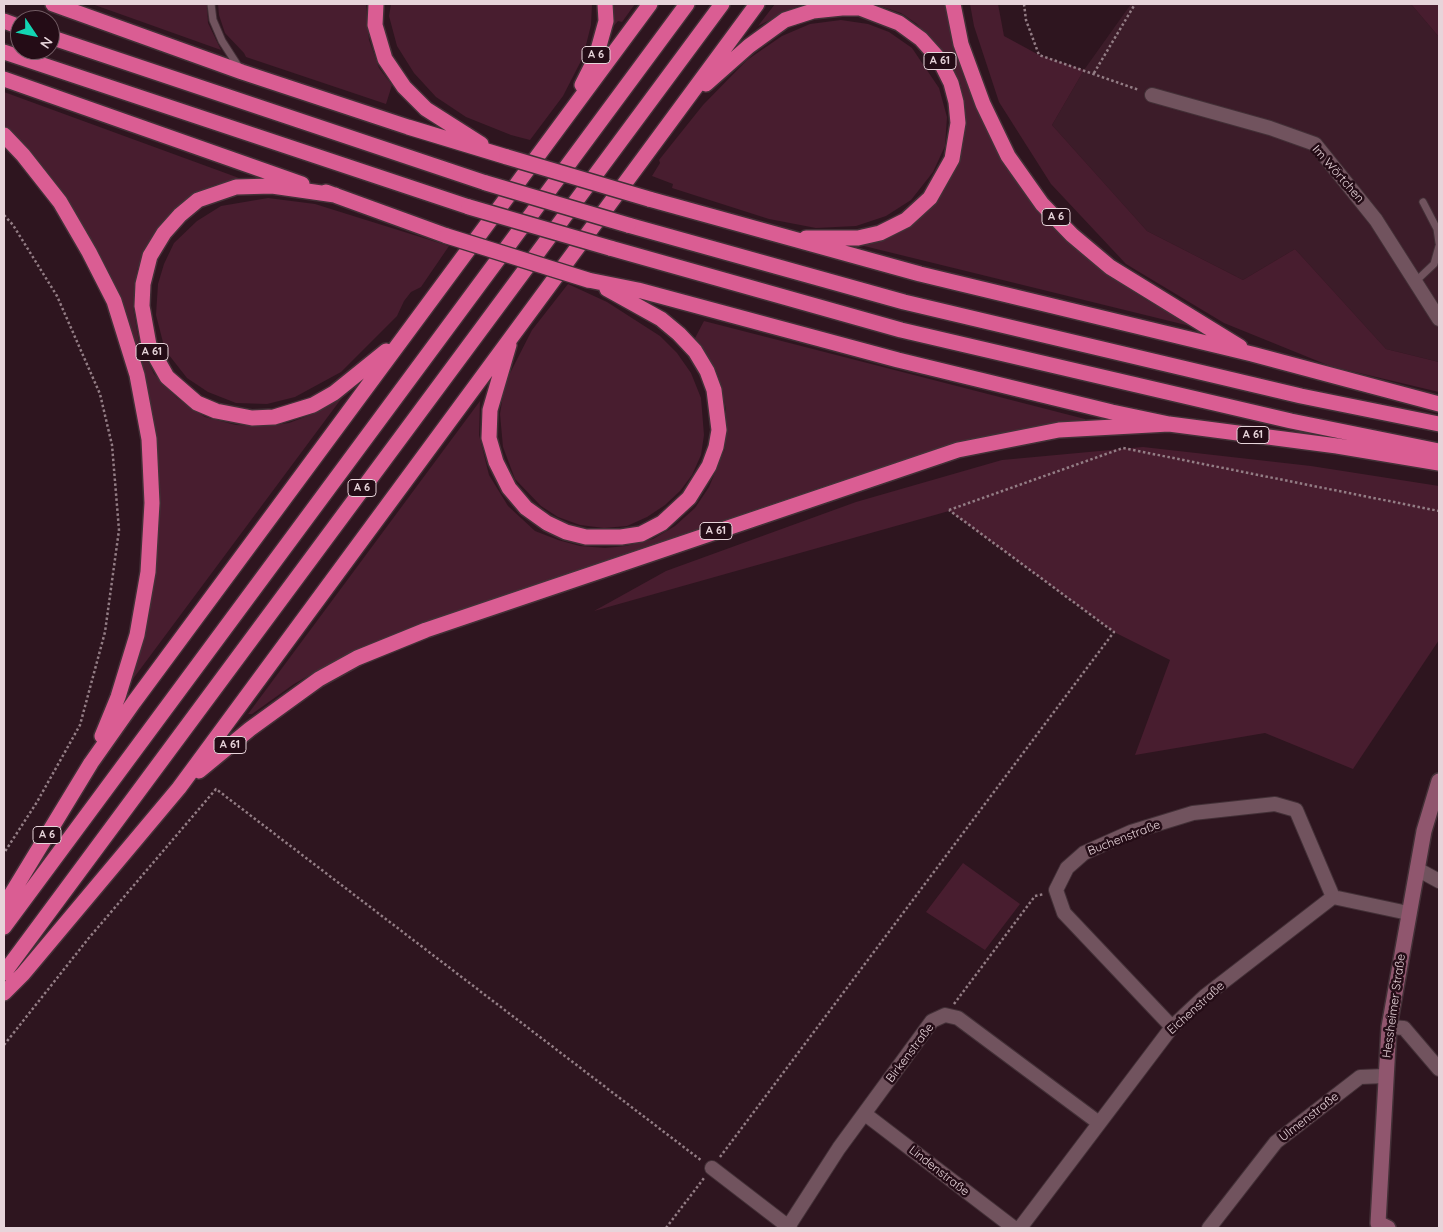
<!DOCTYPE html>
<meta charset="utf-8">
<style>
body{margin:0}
#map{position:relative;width:1443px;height:1232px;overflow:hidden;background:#2e151f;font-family:Quicksand,sans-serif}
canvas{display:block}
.frame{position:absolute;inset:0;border:5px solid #e7d4da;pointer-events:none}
.north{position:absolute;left:10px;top:10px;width:50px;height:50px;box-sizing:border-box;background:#240c16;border:1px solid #725c64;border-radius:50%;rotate:124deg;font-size:14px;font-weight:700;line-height:20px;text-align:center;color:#e7d4da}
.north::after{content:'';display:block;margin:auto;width:18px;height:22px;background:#13d5b3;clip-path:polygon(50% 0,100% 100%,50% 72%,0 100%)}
</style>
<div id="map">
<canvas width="1443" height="1232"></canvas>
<div class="frame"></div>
<div class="north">N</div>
</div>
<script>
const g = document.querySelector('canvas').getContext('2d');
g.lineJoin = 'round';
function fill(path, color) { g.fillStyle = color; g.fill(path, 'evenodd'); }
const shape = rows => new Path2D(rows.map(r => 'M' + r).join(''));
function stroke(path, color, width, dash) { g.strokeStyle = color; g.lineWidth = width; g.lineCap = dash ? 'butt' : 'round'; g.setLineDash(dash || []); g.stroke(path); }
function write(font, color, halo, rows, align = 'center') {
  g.font = font + ' Quicksand,sans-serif'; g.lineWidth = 5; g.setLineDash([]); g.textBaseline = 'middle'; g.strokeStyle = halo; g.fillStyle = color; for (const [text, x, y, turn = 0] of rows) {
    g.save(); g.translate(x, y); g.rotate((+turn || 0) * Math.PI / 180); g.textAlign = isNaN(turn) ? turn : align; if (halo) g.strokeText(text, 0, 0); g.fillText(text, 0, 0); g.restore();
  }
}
fill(shape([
 [1131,4,1411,4,1439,37,1439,362,1386,349,1295,249,1243,280,1147,231,1052,125,1084,70]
]), '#3c1c29');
fill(shape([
 [92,4,207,4,208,23,221,50],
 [218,4,366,4,369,40,379,68,392,85,386,104,246,57,244,53,225,33,219,15],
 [391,4,592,4,591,25,583,57,563,96,530,140,511,135,466,117,436,97,414,73,397,46,389,16],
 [613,4,635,4,622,22,618,21,612,28],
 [775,4,810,4,796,7,758,26],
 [874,4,945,4,963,75,996,149,1077,249,1111,277,1148,301,1186,322,1190,326,860,245,908,227,929,210,944,191,955,170,962,150,966,127,965,106,960,82,949,60,917,24,901,13],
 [970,4,998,4,1004,36,1039,55,1084,70,1052,125,1147,231,1243,280,1295,249,1386,349,1439,362,1439,392,1330,366,1224,323,1126,264,1051,184,999,102,974,26],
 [1411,4,1439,4,1439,37],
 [841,20,868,24,889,32,912,48,939,88,947,117,945,146,933,172,911,200,886,216,856,226,816,228,769,219,672,188,673,184,652,176,660,163,659,160,703,105,747,60,782,36,810,24],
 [4,92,239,178,214,185,196,194,180,206,164,221,151,239,137,270,133,307,139,342,154,374,177,398,205,417,236,425,266,426,289,423,310,415,344,395,124,691,157,539,132,335,24,148,4,127],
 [268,198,315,204,449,246,421,287,411,292,404,301,397,316,341,372,295,397,267,404,236,403,208,392,187,378,165,350,156,315,158,284,164,264,174,243,197,221,221,206],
 [568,284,607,302,660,336,677,353,691,373,701,398,704,435,701,455,692,475,680,491,665,505,647,517,627,526,604,528,580,525,558,517,541,506,515,479,503,447,500,414,505,383,532,330],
 [704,321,1085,419,1085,421,1030,428,975,439,824,486,445,615,392,635,340,658,294,684,252,714,248,714,480,401,479,435,489,475,508,506,535,531,558,540,580,546,605,548,626,546,653,539,675,526,695,508,709,487,725,449,726,409,718,375,707,355,694,340],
 [1143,447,1311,466,1439,486,1439,640,1353,769,1265,733,1135,755,1170,660,1114,632,949,511,594,611,666,571,856,502,1002,460],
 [963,863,1020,904,985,950,926,912]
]), '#481d2f');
const lane = shape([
 [211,4,213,20,222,41,240,69],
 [1423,202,1437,229,1439,243],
 [1416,281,1434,264,1439,246]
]);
const street = shape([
 [1152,95,1270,128,1315,144,1376,220,1439,319],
 [1417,869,1439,881],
 [1172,1027,1064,913,1056,890,1067,868,1084,853,1131,832,1193,813,1275,804,1296,810,1333,897],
 [1389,1027,1404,1028,1439,1069],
 [865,1114,1014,1228],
 [712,1168,790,1228],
 [788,1227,839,1148,932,1021,945,1015,958,1018,1099,1123],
 [1020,1228,1172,1027,1205,996,1333,897,1408,913],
 [1209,1228,1276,1142,1360,1077,1385,1076]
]);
const secondary = shape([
 [1388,1228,1378,1223,1389,1027,1424,831,1439,781]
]);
const highway = shape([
 [53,4,242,72,408,127,507,157],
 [376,4,375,25,385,59,404,87,426,109,481,144],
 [953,4,961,44,983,104,1008,156,1042,204,1072,235,1110,267,1240,347],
 [4,21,20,27],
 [50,37,486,183],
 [4,52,469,207],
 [4,79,302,184],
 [706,84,749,46,785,20,813,11,842,8,860,8,899,23,921,39,939,59,951,83,956,102,958,123,952,159,930,198,906,220,880,233,858,238,806,238],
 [582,85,596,57,606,21,605,4],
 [4,135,23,155,60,202,89,252,114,301,137,375,149,439,152,503,148,572,137,635,118,697,102,736],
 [326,192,447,236],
 [335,195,272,186,236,187,198,200,180,215,164,233,150,256,143,284,142,306,149,345,167,377,197,403,216,411,252,418,274,417,313,405,334,393,386,351],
 [649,199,920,274,1252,354,1439,404],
 [628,225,904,302,1301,396,1439,424],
 [610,248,901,330,1291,421,1439,451],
 [588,280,638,290,898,360,1112,412,1169,424,1337,446,1439,463],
 [509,345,490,410,489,438,496,462,509,488,526,508,547,523,566,532,586,537,621,537,641,534,662,523,689,498,709,466,716,447,719,430,714,390,707,371,695,351,679,334,661,319,607,289],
 [199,771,250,729,319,679,357,658,426,630,958,450,1059,430,1169,424],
 [4,906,91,763,134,702,650,4],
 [4,927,687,4],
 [4,973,722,4],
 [4,993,23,974,179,788,757,4]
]);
stroke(lane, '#433037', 9);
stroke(street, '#433037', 16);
stroke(secondary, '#433037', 18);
stroke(highway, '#433037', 18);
stroke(shape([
 [1024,4,1026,20,1039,55,1139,90],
 [1094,73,1135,4],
 [4,215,13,225,57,296,100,394,112,445,119,530,105,632,80,725,37,802,4,853],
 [949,510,1123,448,1439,511],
 [954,1004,1035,896,1044,894],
 [4,1045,88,939,216,789,702,1161],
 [720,1157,1114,632,949,510],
 [666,1228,704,1178]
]), '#937d85', 2.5, [2.5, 2.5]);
stroke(lane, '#71535e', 7);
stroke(street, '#71535e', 14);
stroke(secondary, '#90566e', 15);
stroke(highway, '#da5d93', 15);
const highwayBridge = shape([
 [507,157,649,199],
 [486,183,628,225],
 [469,207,610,248],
 [447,236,588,280]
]);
stroke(highwayBridge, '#433037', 18, []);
stroke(highwayBridge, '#da5d93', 15);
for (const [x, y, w] of [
 [596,55,28],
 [940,61,32],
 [1056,217,28],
 [152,352,32],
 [1253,435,32],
 [362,488,28],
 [716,531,32],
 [230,745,32],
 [47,835,28]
]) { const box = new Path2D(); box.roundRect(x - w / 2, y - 8.5, w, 17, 4); g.fillStyle = '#240c16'; g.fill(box); stroke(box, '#e7d4da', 1); }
write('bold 11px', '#e7d4da', null, [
 ["A 6",596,55],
 ["A 61",940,61],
 ["A 6",1056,217],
 ["A 61",152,352],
 ["A 61",1253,435],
 ["A 6",362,488],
 ["A 61",716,531],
 ["A 61",230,745],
 ["A 6",47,835]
]);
write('12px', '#e7d4da', '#240c16', [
 ["Im Wörtchen",1338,174,49],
 ["Buchenstraße",1124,838,-21],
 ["Hessheimer Straße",1394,1006,-82],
 ["Eichenstraße",1196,1008,-42],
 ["Birkenstraße",910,1053,-53],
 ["Ulmenstraße",1309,1117,-38],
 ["Lindenstraße",939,1171,38]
]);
</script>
